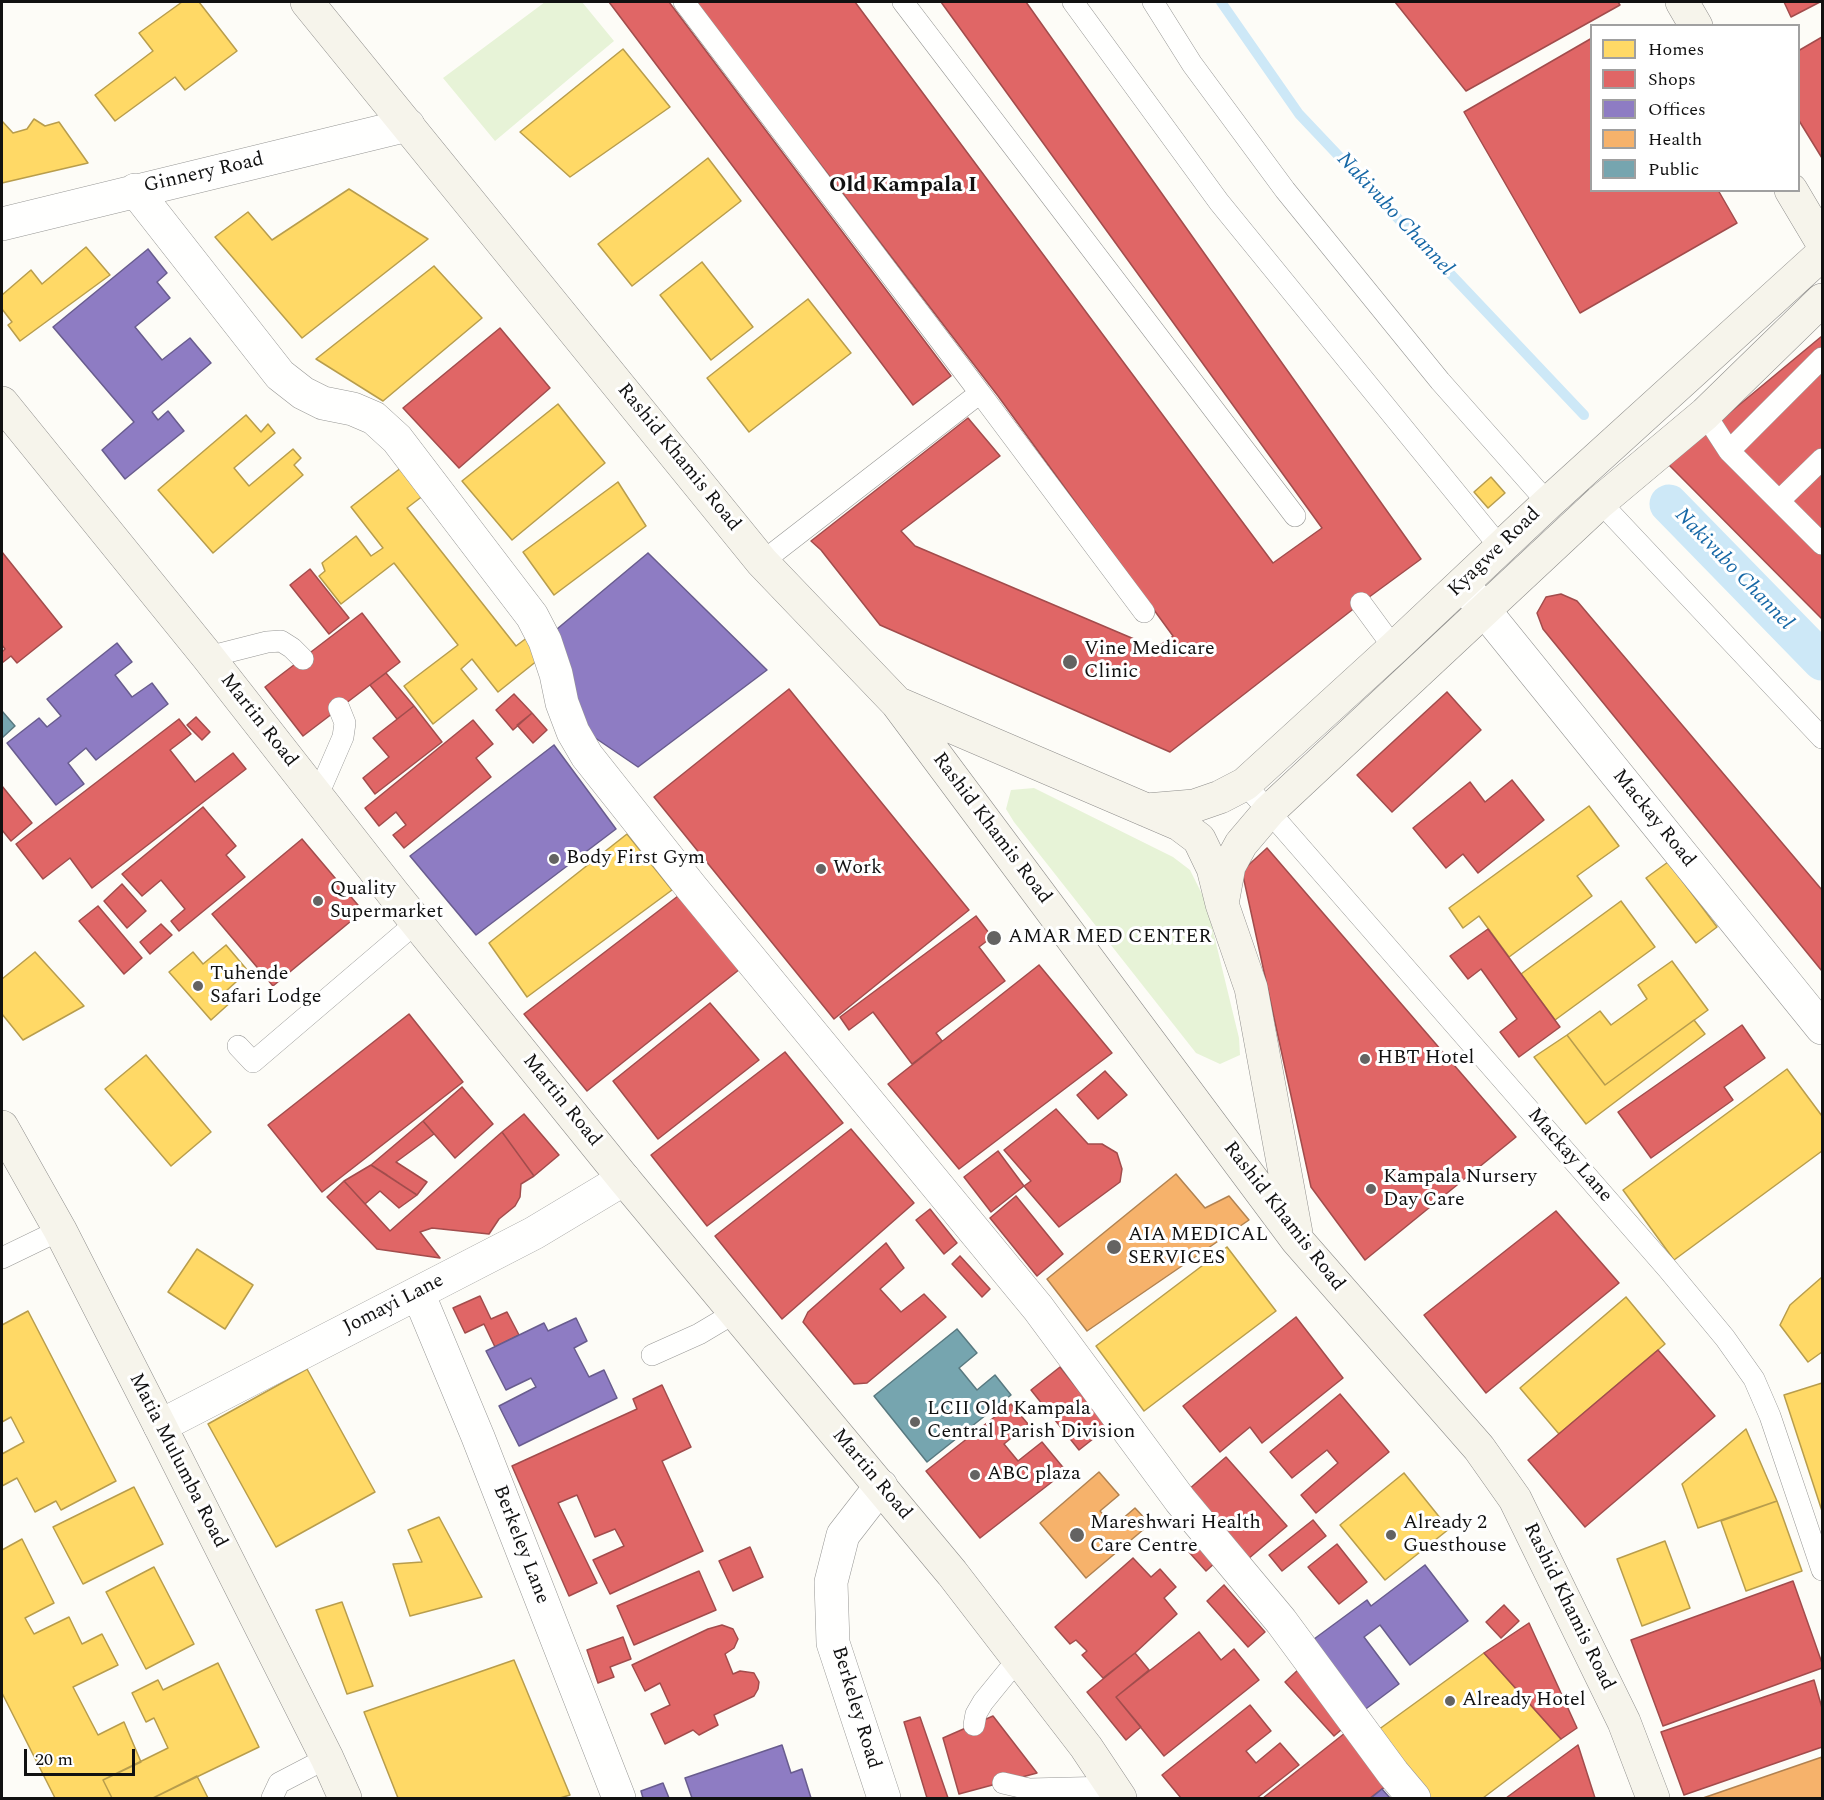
<!DOCTYPE html>
<style>
body{margin:0}
#map{position:relative;width:1824px;height:1800px;overflow:hidden;background:#fdfcf7;font-family:Spectral,serif}
canvas{display:block}
.frame{position:absolute;inset:0;border:3px solid #111;pointer-events:none}
.legend{position:absolute;left:1590px;top:24px;width:210px;height:168px;box-sizing:border-box;background:#fff;border:2px solid #a0a0a0;margin:0;padding:8px 10px;list-style:none;font-size:18px;color:#111}
.legend li{display:flex;align-items:center;gap:12px;height:30px}
.legend b{width:30px;border:2px solid #a0a0a0}
.scale{position:absolute;left:24px;top:1749px;width:111px;height:27px;box-sizing:border-box;border:3px solid #111;border-top:0;padding-left:8px;font-size:18px;line-height:21px;white-space:nowrap;color:#111;-webkit-text-stroke:4px #fff;paint-order:stroke}
</style>
<div id="map">
<canvas width="1824" height="1800"></canvas>
<div class="frame"></div>
<ul class="legend">
<li><b style="height:16px;background:#ffd966"></b>Homes</li>
<li><b style="height:16px;background:#e06666"></b>Shops</li>
<li><b style="height:16px;background:#8e7cc3"></b>Offices</li>
<li><b style="height:16px;background:#f6b26b"></b>Health</li>
<li><b style="height:16px;background:#76a5af"></b>Public</li>
</ul>
<div class="scale">20 m</div>
</div>
<script>
const g = document.querySelector('canvas').getContext('2d');
g.lineJoin = 'round';
function fill(path, color) { g.fillStyle = color; g.fill(path, 'evenodd'); }
const shape = rows => new Path2D(rows.map(r => 'M' + r).join(''));
function stroke(path, color, width, dash) { g.strokeStyle = color; g.lineWidth = width; g.lineCap = dash ? 'butt' : 'round'; g.setLineDash(dash || []); g.stroke(path); }
function write(font, color, halo, rows, align = 'center') {
  g.font = font + ' Spectral,serif'; g.lineWidth = 6; g.setLineDash([]); g.textBaseline = 'middle'; g.strokeStyle = halo; g.fillStyle = color; for (const [text, x, y, turn = 0] of rows) {
    g.save(); g.translate(x, y); g.rotate((+turn || 0) * Math.PI / 180); g.textAlign = isNaN(turn) ? turn : align; if (halo) g.strokeText(text, 0, 0); g.fillText(text, 0, 0); g.restore();
  }
}
fill(shape([
 [545,2,582,2,614,41,495,141,443,78],
 [1034,788,1173,857,1190,870,1206,902,1239,1038,1240,1055,1220,1064,1196,1053,1014,822,1006,809,1011,790]
]), '#e7f3d7');
const homes = shape([
 [182,2,199,2,237,51,185,90,175,77,115,121,95,95,153,51,139,33,182,2],
 [623,49,670,107,570,177,520,132,623,49],
 [34,119,45,126,59,122,88,163,2,183,2,121,13,133,27,129,34,119],
 [708,158,741,201,632,286,598,244,708,158],
 [349,189,428,239,302,338,215,237,248,212,272,240,349,189],
 [86,247,110,275,20,341,8,325,12,322,2,309,2,295,31,270,42,284,86,247],
 [702,262,753,327,711,360,660,295,702,262],
 [434,266,482,318,383,401,316,359,434,266],
 [808,299,851,353,749,432,707,378,808,299],
 [558,404,605,463,512,540,462,481,558,404],
 [246,415,261,432,268,424,275,433,234,468,249,486,293,449,301,458,294,465,303,475,213,553,158,490,246,415],
 [402,467,424,495,407,508,516,646,528,637,543,656,498,692,472,659,461,669,477,689,433,724,404,686,458,645,394,563,341,604,319,576,325,571,322,563,356,536,371,556,383,548,351,507,402,467],
 [1491,477,1505,493,1488,508,1474,492,1491,477],
 [618,482,646,526,554,595,523,552,618,482],
 [1589,806,1619,846,1577,876,1592,896,1509,957,1479,916,1463,928,1449,908,1589,806],
 [627,834,672,890,527,997,489,943,627,834],
 [1668,862,1717,927,1696,943,1646,878,1668,862],
 [1621,901,1655,947,1555,1020,1521,974,1621,901],
 [226,945,248,971,225,992,232,1001,211,1020,169,972,193,952,203,964,226,945],
 [35,952,84,1006,23,1040,2,1014,2,979,35,952],
 [1672,961,1708,1010,1605,1085,1567,1035,1600,1011,1611,1025,1647,999,1638,985,1672,961],
 [1694,1020,1705,1034,1586,1124,1534,1057,1567,1035,1605,1085,1694,1020],
 [146,1055,211,1132,171,1166,105,1089,146,1055],
 [1787,1069,1822,1116,1822,1151,1674,1260,1623,1190,1787,1069],
 [1227,1247,1276,1311,1144,1411,1096,1346,1227,1247],
 [197,1249,253,1285,225,1329,168,1292,197,1249],
 [1822,1277,1822,1352,1808,1362,1780,1325,1790,1305,1822,1277],
 [1626,1297,1665,1344,1559,1434,1520,1388,1626,1297],
 [28,1311,116,1481,61,1510,56,1501,35,1512,17,1478,2,1486,2,1454,24,1442,11,1417,2,1422,2,1325,28,1311],
 [307,1369,375,1492,276,1547,208,1424,307,1369],
 [1822,1383,1822,1511,1784,1395,1822,1383],
 [1746,1429,1777,1501,1698,1528,1682,1484,1746,1429],
 [1404,1473,1449,1529,1385,1580,1340,1525,1404,1473],
 [134,1487,163,1544,83,1584,53,1527,134,1487],
 [1777,1501,1802,1571,1746,1591,1721,1521,1777,1501],
 [439,1517,482,1597,410,1616,393,1564,422,1562,408,1530,439,1517],
 [22,1539,54,1603,25,1618,34,1634,69,1617,82,1644,102,1634,118,1665,73,1687,98,1735,124,1722,141,1762,103,1780,112,1798,55,1798,2,1693,2,1550,22,1539],
 [1665,1541,1690,1608,1642,1626,1617,1559,1665,1541],
 [154,1567,194,1644,146,1669,106,1592,154,1567],
 [342,1602,373,1686,347,1694,316,1610,342,1602],
 [1484,1653,1561,1739,1483,1798,1429,1798,1378,1730,1484,1653],
 [514,1660,570,1795,560,1798,398,1798,364,1712,514,1660],
 [218,1663,259,1747,153,1798,112,1798,103,1780,168,1748,154,1718,146,1722,132,1693,158,1680,163,1690,218,1663],
 [197,1776,208,1798,153,1798,197,1776]
]);
fill(homes, '#ffd966');
stroke(homes, '#b89d4c', 1.5);
const shops = shape([
 [609,2,669,2,951,376,913,405,609,2],
 [696,2,855,2,1273,563,1322,528,941,2,1026,2,1421,559,1361,603,1170,752,880,625,821,550,811,541,968,418,1000,456,901,531,915,546,1134,639,1150,652,1173,636,998,396,696,2],
 [1395,2,1618,2,1620,5,1466,91,1395,2],
 [1784,2,1820,2,1791,17,1784,2],
 [1822,37,1822,158,1798,119,1798,51,1822,37],
 [1592,38,1592,190,1718,190,1737,223,1580,313,1464,112,1592,38],
 [500,328,550,388,459,468,403,408,500,328],
 [1822,336,1822,619,1668,464,1822,336],
 [2,552,62,627,17,663,11,656,2,663,2,652,5,649,2,645,2,552],
 [310,569,349,618,329,634,290,585,310,569],
 [1561,594,1577,601,1822,890,1822,971,1543,629,1537,613,1546,597,1561,594],
 [362,613,400,662,303,736,265,687,362,613],
 [386,673,414,706,397,719,370,685,386,673],
 [789,689,969,910,834,1019,654,797,789,689],
 [1447,692,1481,730,1392,812,1357,775,1447,692],
 [514,694,532,713,513,730,496,710,514,694],
 [414,706,442,742,375,794,363,778,389,757,373,738,414,706],
 [532,713,547,730,533,743,517,725,532,713],
 [196,717,210,732,202,740,187,725,196,717],
 [179,719,191,734,170,750,195,782,233,753,246,769,92,888,70,858,43,879,16,844,179,719],
 [473,720,493,744,476,758,491,777,404,848,393,835,406,825,396,812,379,826,365,808,473,720],
 [1512,780,1544,820,1478,873,1463,854,1446,868,1413,828,1470,782,1485,802,1512,780],
 [2,786,32,823,11,841,2,830,2,786],
 [203,807,236,846,226,855,245,877,179,931,171,921,185,909,161,880,142,896,122,874,203,807],
 [302,839,363,911,273,986,212,914,302,839],
 [1267,848,1516,1137,1365,1260,1311,1187,1242,871,1267,848],
 [122,884,146,911,127,928,104,901,122,884],
 [678,896,740,969,587,1091,524,1014,678,896],
 [98,906,142,958,124,974,79,921,98,906],
 [976,916,992,937,979,947,1005,981,936,1033,942,1041,912,1064,873,1012,849,1030,840,1017,976,916],
 [161,924,172,935,150,954,140,942,161,924],
 [1488,929,1560,1027,1519,1057,1500,1032,1517,1019,1481,969,1468,979,1450,956,1488,929],
 [1039,965,1112,1053,959,1169,888,1084,1039,965],
 [710,1003,759,1060,658,1139,613,1081,710,1003],
 [409,1014,463,1082,322,1192,268,1125,409,1014],
 [1742,1025,1765,1058,1724,1087,1733,1100,1651,1158,1618,1112,1742,1025],
 [785,1052,843,1123,707,1226,651,1155,785,1052],
 [1105,1071,1127,1095,1098,1119,1077,1095,1105,1071],
 [462,1087,493,1124,455,1158,423,1121,462,1087],
 [1056,1109,1088,1144,1102,1144,1117,1153,1122,1169,1120,1182,1059,1227,1024,1186,1031,1181,1004,1150,1056,1109],
 [524,1114,559,1155,534,1176,502,1132,524,1114],
 [423,1121,434,1134,396,1162,427,1182,417,1195,371,1165,423,1121],
 [851,1129,914,1203,782,1319,715,1236,851,1129],
 [502,1132,534,1176,521,1184,520,1197,515,1206,499,1219,489,1234,432,1228,420,1232,440,1258,377,1249,327,1197,344,1181,390,1231,502,1132],
 [998,1151,1024,1186,991,1212,964,1177,998,1151],
 [371,1165,387,1175,417,1195,399,1208,380,1191,365,1204,344,1181,371,1165],
 [1016,1196,1063,1254,1037,1276,990,1218,1016,1196],
 [930,1209,957,1243,944,1254,916,1220,930,1209],
 [1556,1211,1619,1283,1486,1393,1424,1315,1556,1211],
 [886,1243,904,1268,880,1289,901,1312,924,1294,946,1317,867,1383,854,1384,803,1322,808,1312,886,1243],
 [960,1256,990,1289,982,1297,952,1264,960,1256],
 [480,1296,491,1319,507,1312,519,1335,495,1347,484,1324,465,1333,453,1308,480,1296],
 [1296,1317,1343,1378,1262,1443,1250,1427,1220,1452,1183,1406,1296,1317],
 [1658,1350,1715,1416,1585,1527,1528,1460,1658,1350],
 [1060,1367,1108,1427,1079,1450,1031,1390,1060,1367],
 [662,1385,691,1447,662,1461,703,1551,610,1594,593,1560,624,1546,615,1529,595,1537,577,1495,558,1503,597,1583,569,1596,512,1466,637,1409,633,1399,662,1385],
 [1340,1394,1389,1452,1316,1513,1301,1495,1338,1463,1327,1450,1292,1478,1270,1452,1340,1394],
 [1011,1404,1028,1424,1004,1444,1018,1461,1042,1442,1066,1471,980,1538,926,1471,1011,1404],
 [1226,1457,1287,1526,1248,1559,1188,1490,1226,1457],
 [1313,1520,1326,1536,1282,1571,1269,1555,1313,1520],
 [1199,1542,1216,1562,1206,1571,1188,1551,1199,1542],
 [1337,1544,1367,1582,1339,1604,1308,1567,1337,1544],
 [750,1547,763,1577,733,1591,719,1561,750,1547],
 [1133,1558,1151,1577,1160,1569,1176,1587,1164,1598,1177,1614,1135,1653,1103,1678,1082,1655,1087,1651,1076,1640,1070,1644,1055,1627,1133,1558],
 [699,1571,716,1610,634,1645,617,1606,699,1571],
 [1793,1581,1822,1663,1822,1668,1663,1726,1631,1640,1793,1581],
 [1224,1585,1265,1632,1248,1647,1207,1601,1224,1585],
 [1504,1605,1519,1621,1501,1638,1486,1622,1504,1605],
 [1529,1623,1577,1728,1561,1739,1484,1653,1529,1623],
 [722,1625,733,1629,738,1639,734,1648,725,1654,733,1674,740,1671,754,1673,759,1682,758,1689,754,1696,714,1715,718,1725,699,1735,693,1730,665,1744,651,1714,670,1705,660,1683,645,1691,632,1665,708,1629,722,1625],
 [1199,1632,1221,1660,1234,1649,1259,1680,1164,1756,1116,1697,1199,1632],
 [623,1637,631,1659,610,1667,614,1677,598,1683,587,1650,623,1637],
 [1135,1653,1149,1670,1116,1697,1141,1727,1126,1740,1087,1692,1135,1653],
 [1299,1669,1348,1724,1334,1736,1285,1682,1299,1669],
 [1814,1680,1822,1708,1822,1747,1684,1795,1661,1732,1814,1680],
 [1250,1705,1271,1731,1246,1751,1256,1763,1280,1743,1299,1765,1257,1798,1181,1798,1162,1775,1250,1705],
 [993,1716,1037,1773,959,1794,943,1738,993,1716],
 [920,1717,948,1798,927,1798,904,1722,920,1717],
 [1350,1729,1393,1782,1382,1789,1370,1798,1263,1798,1350,1729],
 [1578,1745,1595,1798,1506,1798,1578,1745]
]);
fill(shops, '#e06666');
stroke(shops, '#a24c4c', 1.5);
const offices = shape([
 [148,249,167,273,157,282,170,298,135,327,162,360,190,338,211,363,152,412,158,420,168,411,184,431,125,479,102,450,134,422,53,327,148,249],
 [648,553,767,670,638,767,585,731,557,629,648,553],
 [117,643,132,662,115,675,132,697,152,683,168,704,96,760,86,748,68,763,84,784,56,805,7,743,39,718,47,727,61,716,47,699,117,643],
 [554,745,616,829,476,935,410,856,554,745],
 [576,1318,587,1341,574,1348,589,1377,604,1370,617,1398,519,1446,499,1406,536,1387,531,1378,506,1390,486,1351,544,1323,548,1331,576,1318],
 [1425,1565,1468,1621,1410,1665,1380,1625,1364,1637,1399,1684,1363,1711,1310,1642,1367,1600,1371,1606,1425,1565],
 [782,1745,791,1773,802,1769,811,1798,692,1798,685,1778,782,1745],
 [663,1783,669,1798,643,1798,641,1791,663,1783],
 [1382,1789,1390,1798,1371,1798,1382,1789]
]);
fill(offices, '#8e7cc3');
stroke(offices, '#685c8e', 1.5);
const health = shape([
 [1176,1174,1205,1208,1229,1196,1249,1220,1087,1331,1047,1279,1176,1174],
 [1099,1472,1119,1495,1100,1511,1114,1526,1135,1508,1150,1524,1086,1578,1040,1523,1099,1472],
 [1822,1757,1822,1798,1703,1798,1822,1757]
]);
fill(health, '#f6b26b');
stroke(health, '#b18250', 1.5);
const public = shape([
 [2,711,15,726,2,738,2,711],
 [957,1329,977,1353,959,1368,977,1390,995,1375,1011,1395,927,1462,874,1396,957,1329]
]);
fill(public, '#76a5af');
stroke(public, '#587980', 1.5);
stroke(shape([
 [1221,2,1299,114,1584,415]
]), '#cde8f7', 10);
stroke(shape([
 [1669,504,1822,661]
]), '#cde8f7', 39);
const lane = shape([
 [684,2,980,393,762,562],
 [903,2,1295,516],
 [1073,2,1219,202,1500,547],
 [1153,2,1192,64,1285,190,1440,381,1548,503],
 [980,393,1144,612],
 [1705,414,1729,451,1822,358],
 [1729,451,1822,544],
 [1780,500,1822,459],
 [1600,502,1822,738],
 [1361,603,1394,648],
 [208,657,267,642,281,641,292,648,303,659],
 [1245,784,1667,1268,1725,1338,1754,1379,1770,1416,1822,1570],
 [317,797,343,737,345,723,339,708],
 [238,1046,253,1062,417,922],
 [2,1258,60,1230],
 [652,1355,699,1334,736,1312],
 [974,1725,976,1714,983,1702,1018,1659],
 [1003,1783,1029,1789,1112,1787],
 [272,1798,279,1783,327,1758]
]);
const street = shape([
 [135,190,280,375,303,393,323,403,353,409,374,418,397,439,532,616,545,641,556,674,562,703,573,732,587,756,691,887,1038,1308,1180,1500,1281,1621,1393,1773,1414,1798],
 [2,224,408,125],
 [1463,584,1822,1028],
 [418,1293,478,1437,619,1798],
 [160,1426,534,1233,624,1179],
 [881,1486,843,1535,831,1582,833,1643,884,1798]
]);
const secondary = shape([
 [307,2,762,562,897,703,1297,1240,1479,1448,1515,1499,1624,1722,1653,1798],
 [1682,2,1696,26],
 [1791,190,1822,242],
 [2,403,208,657,392,892,624,1179,952,1573,1086,1747,1120,1798],
 [899,704,1179,824,1199,839,1213,868,1222,904,1251,988,1296,1233],
 [1146,810,1194,806,1220,797,1245,784,1394,648,1548,503,1822,254],
 [1222,904,1229,866,1241,844,1269,811,1600,502,1705,414,1822,300],
 [2,1127,60,1230,160,1426,327,1758,345,1798]
]);
stroke(lane, '#979795', 22);
stroke(street, '#979795', 34);
stroke(secondary, '#8e8d8b', 34);
stroke(lane, '#fffffe', 21);
stroke(street, '#fffffe', 33);
stroke(secondary, '#f6f4eb', 33);
for (const [x, y, r, color] of [
 [1070,662,8,"#646362"],
 [554,859,6,"#646362"],
 [821,869,6,"#646362"],
 [318,901,6,"#646362"],
 [994,938,8,"#646362"],
 [198,986,6,"#646362"],
 [1365,1059,6,"#646362"],
 [1371,1189,6,"#646362"],
 [1114,1247,8,"#646362"],
 [915,1422,6,"#646362"],
 [975,1475,6,"#646362"],
 [1077,1535,8,"#646362"],
 [1391,1535,6,"#646362"],
 [1450,1701,6,"#646362"]
]) { const dot = new Path2D(); dot.arc(x, y, r, 0, 2 * Math.PI); g.fillStyle = color; g.fill(dot); stroke(dot, '#fff', 2); }
write('20px', '#111', '#fff', [
 ["Ginnery Road",204,174,-13],
 ["Rashid Khamis Road",678,458,51],
 ["Kyagwe Road",1495,553,-44],
 ["Martin Road",258,721,52],
 ["Mackay Road",1653,819,51],
 ["Rashid Khamis Road",991,829,53],
 ["Martin Road",561,1101,51],
 ["Mackay Lane",1569,1156,49],
 ["Rashid Khamis Road",1283,1217,52],
 ["Jomayi Lane",394,1305,-27],
 ["Matia Mulumba Road",177,1461,63],
 ["Martin Road",871,1475,50],
 ["Berkeley Lane",520,1545,69],
 ["Rashid Khamis Road",1568,1607,64],
 ["Berkeley Road",855,1708,73]
]);
write('20px', '#111', '#fff', [
 ["Vine Medicare",1084,650],
 ["Clinic",1084,673],
 ["Body First Gym",566,859],
 ["Work",833,869],
 ["Quality",330,890],
 ["Supermarket",330,913],
 ["AMAR MED CENTER",1008,938],
 ["Tuhende",210,975],
 ["Safari Lodge",210,998],
 ["HBT Hotel",1377,1059],
 ["Kampala Nursery",1383,1178],
 ["Day Care",1383,1201],
 ["AIA MEDICAL",1128,1236],
 ["SERVICES",1128,1259],
 ["LCII Old Kampala",927,1410],
 ["Central Parish Division",927,1433],
 ["ABC plaza",987,1475],
 ["Mareshwari Health",1090,1524],
 ["Care Centre",1090,1547],
 ["Already 2",1403,1524],
 ["Guesthouse",1403,1547],
 ["Already Hotel",1462,1701]
], 'left');
write('italic 21px', '#1768a6', '#fff', [
 ["Nakivubo Channel",1394,215,47],
 ["Nakivubo Channel",1733,570,46]
]);
write('bold 22px', '#111', '#fff', [
 ["Old Kampala I",903,187]
]);
</script>
